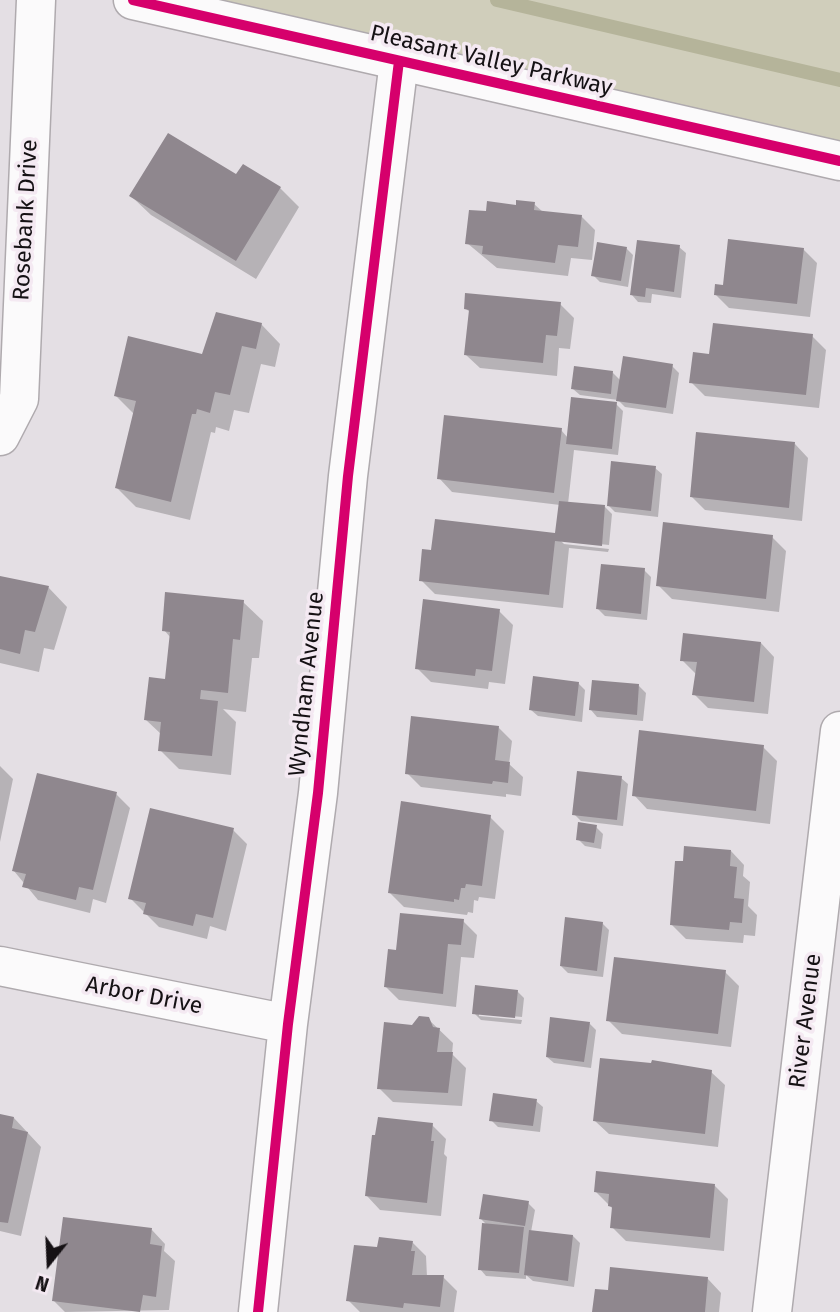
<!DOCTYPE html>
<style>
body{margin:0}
#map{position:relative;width:840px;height:1312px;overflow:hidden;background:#e4dfe4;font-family:"Fira Sans",sans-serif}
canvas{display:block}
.north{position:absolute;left:14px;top:1228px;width:70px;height:70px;-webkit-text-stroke:5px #f4e9f2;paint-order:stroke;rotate:198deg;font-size:19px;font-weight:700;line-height:28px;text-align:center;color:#151114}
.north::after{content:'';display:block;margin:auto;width:24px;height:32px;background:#151114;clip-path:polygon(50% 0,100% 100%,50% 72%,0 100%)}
</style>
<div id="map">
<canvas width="840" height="1312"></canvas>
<div class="north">N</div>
</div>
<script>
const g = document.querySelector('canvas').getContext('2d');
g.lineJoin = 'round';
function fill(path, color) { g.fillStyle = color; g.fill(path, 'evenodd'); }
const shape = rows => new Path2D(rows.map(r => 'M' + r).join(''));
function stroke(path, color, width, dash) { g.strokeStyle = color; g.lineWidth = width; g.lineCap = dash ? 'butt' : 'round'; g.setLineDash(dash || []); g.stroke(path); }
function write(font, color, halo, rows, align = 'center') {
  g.font = font + ' "Fira Sans",sans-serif'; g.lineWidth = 7; g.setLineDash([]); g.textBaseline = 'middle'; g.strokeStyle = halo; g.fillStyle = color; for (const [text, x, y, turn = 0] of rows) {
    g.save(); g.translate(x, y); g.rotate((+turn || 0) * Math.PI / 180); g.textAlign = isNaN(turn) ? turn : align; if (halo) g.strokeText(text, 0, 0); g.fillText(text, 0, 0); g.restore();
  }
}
fill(shape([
 [207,0,840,0,840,153]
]), '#d0cebb');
fill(shape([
 [236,177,280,188,299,207,256,279,151,215,131,196],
 [534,204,543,212,581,216,595,230,592,260,571,258,568,276,497,268,467,243,517,207],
 [679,247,686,253,681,298,652,294,651,303,638,302,632,295],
 [626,248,633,255,628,287,600,282,593,275],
 [803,249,817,263,810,317,729,308,715,294],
 [560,304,574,318,570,349,559,348,557,376,480,368,466,355,471,313,465,308],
 [261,324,280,344,275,367,261,364,249,413,234,410,229,431,216,427,215,433,211,432,190,520,136,507,117,488,135,415,116,396,204,356],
 [812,336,826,350,819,408,705,396,691,382],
 [672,366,679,373,673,414,625,407,618,400,580,395,573,389,613,373,621,381],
 [616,404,623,411,618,455,574,450,568,504,605,507,612,514,609,545,560,540,564,544,609,549,608,552,569,548,563,608,435,594,421,580,557,535,560,505,452,492,439,478,561,430,568,438],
 [795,444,808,458,802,521,705,510,691,496],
 [655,468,662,474,658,517,615,512,608,505],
 [772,537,786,551,779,612,672,599,658,585],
 [644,570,651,577,647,620,605,616,598,609],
 [0,578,48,587,67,607,54,650,44,648,39,672,0,663],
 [243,602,263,621,259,658,252,658,246,712,223,709,236,722,231,775,179,769,160,750,161,734,146,720,167,681,171,638,164,630],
 [499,611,513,625,505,684,489,682,488,689,431,682,417,668],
 [761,643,774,657,768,714,708,708,694,694,697,675,682,660],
 [578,683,585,690,582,722,538,716,531,710],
 [639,686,646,693,643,721,597,717,591,710],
 [498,727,512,741,509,764,523,777,521,796,506,794,506,797,421,787,407,773],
 [763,747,777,761,770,824,647,809,634,795],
 [0,766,13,779,0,842],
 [621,778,628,784,623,826,581,821,574,814],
 [116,794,130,808,106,903,93,899,90,913,38,900,14,871],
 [490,817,504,831,495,899,479,897,478,901,474,900,473,913,468,912,467,915,404,907,390,893],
 [596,827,603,834,601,849,585,846,578,839],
 [233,830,247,844,226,931,210,926,207,939,159,927,130,898],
 [731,851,744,865,743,876,750,882,748,906,757,915,755,936,744,935,743,943,686,939,672,925],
 [463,921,477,935,474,958,461,957,456,1007,399,1000,385,986,398,952],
 [602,923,609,930,603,977,568,973,561,966],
 [725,972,739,986,731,1047,622,1034,608,1020],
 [517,991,524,998,522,1017,479,1013,479,1016,522,1020,521,1024,481,1020,474,1013],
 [428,1019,453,1043,452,1054,466,1068,462,1106,393,1102,379,1088,413,1027],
 [589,1023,596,1030,591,1068,554,1063,547,1057],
 [711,1072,725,1085,718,1147,609,1134,595,1121],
 [536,1101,543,1107,540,1132,498,1127,491,1120],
 [0,1115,14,1118,41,1147,21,1236,0,1231],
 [432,1125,446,1139,444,1154,447,1157,441,1216,380,1210,367,1196],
 [715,1186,728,1199,724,1251,626,1241,612,1227,614,1210,596,1192],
 [528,1203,535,1210,531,1232,573,1236,580,1243,574,1287,533,1281,526,1275,526,1279,486,1276,480,1269,488,1226,481,1219],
 [152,1230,165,1244,164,1251,175,1261,169,1310,65,1312,54,1301],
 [412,1242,426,1256,427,1277,443,1277,457,1291,454,1312,360,1312,348,1300],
 [708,1279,721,1293,719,1312,594,1312]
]), '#0003');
stroke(shape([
 [497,0,840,80]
]), '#b5b49a', 14);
fill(shape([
 [168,133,236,174,243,164,281,187,236,261,129,196],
 [516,200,535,202,534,210,582,215,578,247,558,245,555,263,482,254,483,246,465,244,469,210,486,211,487,201,516,205],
 [728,239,804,248,797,304,714,295,715,284,723,285],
 [637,240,680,245,674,292,646,288,645,297,630,295],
 [597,242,627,247,621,281,591,276],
 [465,293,561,302,557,336,546,335,543,363,464,355,469,310,464,309],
 [216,312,262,323,256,349,242,346,230,395,215,392,210,413,197,409,196,414,192,414,171,502,115,488,136,401,114,396,128,336,202,354],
 [713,323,813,334,806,395,689,383,693,352,709,354],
 [623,356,673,364,666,408,616,401],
 [574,366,613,371,611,394,571,389],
 [571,397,617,402,612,449,566,444],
 [444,415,562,428,554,493,437,479],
 [696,432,795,442,789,508,690,497],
 [611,461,656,466,651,511,607,506],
 [559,501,605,505,602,546,555,541,549,595,419,581,422,549,431,550,435,519,555,533],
 [663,522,773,535,766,599,656,586],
 [601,564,645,568,641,614,596,609],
 [0,576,49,586,35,632,25,630,20,654,0,649],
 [165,592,244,600,240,640,233,639,228,693,201,690,200,699,218,701,212,756,158,751,161,722,144,720,149,677,165,679,170,632,162,631],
 [423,599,500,609,492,671,476,669,475,676,415,669],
 [683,633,761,642,754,702,692,695,697,662,680,661],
 [533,676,579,682,575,716,529,710],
 [592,680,639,684,637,715,589,710],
 [411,716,499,726,495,760,510,762,508,783,493,781,492,784,405,774],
 [639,730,764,745,756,811,632,796],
 [577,771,622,776,617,820,572,815],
 [37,773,117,792,93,890,79,887,76,900,22,887,26,874,12,871],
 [401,801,491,815,482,886,466,884,465,888,461,888,459,900,454,899,454,902,388,893],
 [150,808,234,828,213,918,196,914,193,926,143,914,146,903,128,899],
 [578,822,597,825,594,843,576,840],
 [684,846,731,850,730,866,737,867,734,898,744,899,742,923,730,922,729,930,670,925,675,861,683,861],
 [400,913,464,919,461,945,448,944,443,994,384,987,388,949,396,950],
 [565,917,603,922,597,971,560,966],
 [614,957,726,970,718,1034,606,1021],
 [475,985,518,990,515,1018,472,1014],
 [419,1016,429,1017,433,1027,440,1028,437,1052,453,1052,448,1093,377,1089,384,1022,412,1025],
 [550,1017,590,1022,584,1062,546,1057],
 [600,1058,651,1063,652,1060,712,1070,705,1134,593,1121],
 [493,1093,537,1099,533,1126,489,1121],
 [0,1114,14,1117,12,1128,28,1132,8,1223,0,1222],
 [378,1117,433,1123,431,1141,434,1141,427,1203,365,1196,372,1135,375,1135],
 [596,1171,715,1184,710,1238,610,1228,612,1207,608,1206,609,1194,594,1192],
 [483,1194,529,1201,525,1226,479,1219],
 [63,1217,152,1228,150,1244,162,1246,156,1297,143,1295,140,1312,52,1301],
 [482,1223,524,1227,519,1273,478,1270],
 [529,1230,573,1235,568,1281,524,1275],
 [379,1237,413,1241,411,1251,415,1251,412,1275,444,1275,440,1307,404,1303,403,1308,346,1301,354,1245,377,1247],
 [610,1267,708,1277,705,1312,592,1312,595,1289,608,1290]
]), '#8f878e');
const street = shape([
 [0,436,19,399,36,0],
 [0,966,288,1024],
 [258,1312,288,1024,318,793,348,476,399,61]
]);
const secondary = shape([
 [133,0,840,161],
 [772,1312,840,731]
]);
stroke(street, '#afaaae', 41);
stroke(secondary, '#afaaae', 41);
stroke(street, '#fbfafb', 38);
stroke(secondary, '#fbfafb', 38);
stroke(shape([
 [133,0,840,161],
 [258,1312,288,1024,318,793,348,476,399,61]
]), '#d6006c', 10);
write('23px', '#151114', '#f4e9f2', [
 ["Pleasant Valley Parkway",491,61,13],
 ["Rosebank Drive",26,220,-87],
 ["Wyndham Avenue",307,684,-84],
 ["Arbor Drive",144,996,11],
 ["River Avenue",806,1021,-83]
]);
</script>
